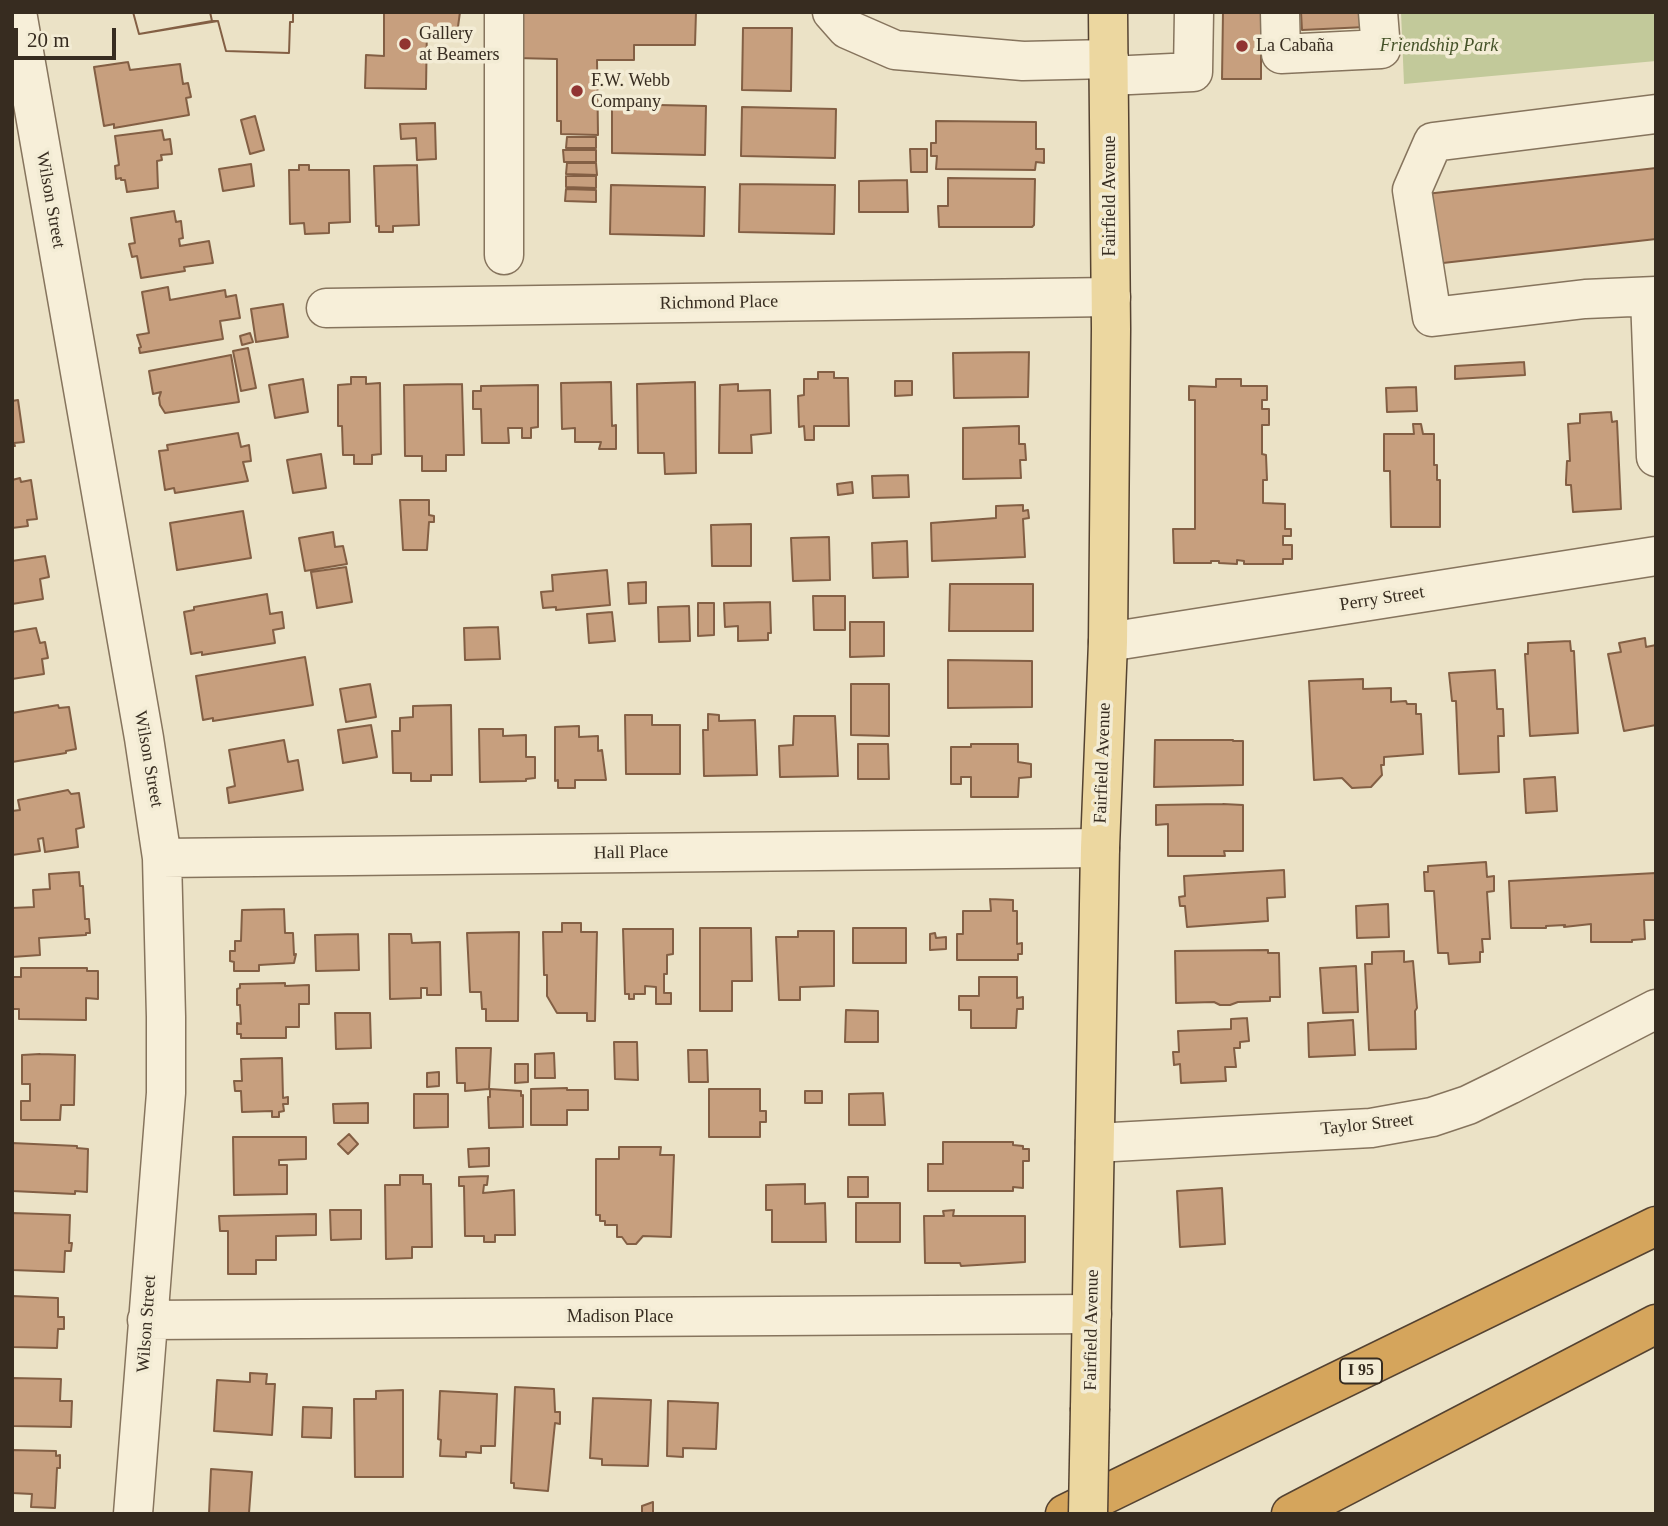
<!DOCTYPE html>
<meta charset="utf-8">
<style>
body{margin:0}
#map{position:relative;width:1668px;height:1526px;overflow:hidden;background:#ebe2c6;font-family:Georgia,serif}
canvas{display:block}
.frame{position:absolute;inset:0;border:14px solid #372c20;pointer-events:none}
.scale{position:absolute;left:14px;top:28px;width:102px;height:32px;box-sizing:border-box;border:4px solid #372c20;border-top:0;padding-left:9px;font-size:21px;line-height:24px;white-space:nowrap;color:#372c20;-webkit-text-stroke:5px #f3ecd5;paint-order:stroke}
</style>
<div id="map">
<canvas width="1668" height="1526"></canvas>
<div class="frame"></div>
<div class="scale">20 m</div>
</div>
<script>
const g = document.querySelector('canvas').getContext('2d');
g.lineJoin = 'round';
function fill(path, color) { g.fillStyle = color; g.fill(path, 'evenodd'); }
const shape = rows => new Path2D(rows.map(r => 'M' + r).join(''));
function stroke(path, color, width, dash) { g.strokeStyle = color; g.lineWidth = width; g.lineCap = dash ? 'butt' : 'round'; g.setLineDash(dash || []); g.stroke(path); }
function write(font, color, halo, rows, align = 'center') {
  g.font = font + ' Georgia,serif'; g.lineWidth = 7; g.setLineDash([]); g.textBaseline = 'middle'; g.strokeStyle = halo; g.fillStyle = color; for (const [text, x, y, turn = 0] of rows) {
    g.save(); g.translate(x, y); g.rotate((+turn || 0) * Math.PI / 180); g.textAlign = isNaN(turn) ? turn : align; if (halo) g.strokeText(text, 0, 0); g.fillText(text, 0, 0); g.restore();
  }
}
fill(shape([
 [1401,12,1656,12,1656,61,1404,84]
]), '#c2c99a');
const building = shape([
 [133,12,293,12,293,22,290,22,289,53,226,51,218,21,139,34,133,12],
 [133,12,210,12,212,21,139,34,133,12],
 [210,12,293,12,293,22,290,22,289,53,226,51,218,21,212,21,210,12],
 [384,12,460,12,457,34,430,33,431,25,427,25,426,89,365,88,366,55,384,56,384,12],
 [516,12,696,12,695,45,634,45,634,60,597,60,598,135,561,134,561,121,557,121,557,59,516,58,516,12],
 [1223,12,1261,12,1261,79,1222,79,1223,12],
 [1301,12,1365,12,1366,27,1302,30,1301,12],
 [743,28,792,28,791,91,742,90,743,28],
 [128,62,130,70,180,64,183,84,188,83,191,97,186,98,189,115,114,128,114,124,104,126,94,67,128,62],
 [612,104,706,106,705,155,612,153,612,104],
 [742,107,836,109,835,158,741,156,742,107],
 [255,116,264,150,250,154,241,120,255,116],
 [936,121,1036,122,1036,149,1044,149,1044,163,1036,162,1035,170,936,169,937,156,931,156,931,143,936,143,936,121],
 [435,123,436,159,417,160,416,138,401,139,400,124,435,123],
 [162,130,164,140,170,139,172,154,161,155,162,160,157,161,158,188,127,192,125,180,121,180,121,178,116,179,115,166,119,165,115,136,162,130],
 [567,137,596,137,596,148,566,148,567,137],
 [910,149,927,149,927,172,911,172,910,149],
 [563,150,596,150,596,162,564,162,563,150],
 [567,163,596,163,597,175,566,174,567,163],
 [251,164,254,186,223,191,219,169,251,164],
 [299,165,309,165,309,170,349,170,350,222,329,223,329,233,305,234,304,223,290,224,289,170,299,170,299,165],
 [417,165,419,225,393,226,393,232,379,232,379,226,376,226,374,166,417,165],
 [1656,168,1656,239,1434,264,1426,194,1656,168],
 [566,176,596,176,596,188,566,187,566,176],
 [948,178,1035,179,1034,225,1032,227,939,227,938,206,948,206,948,178],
 [907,180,908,212,859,212,859,181,907,180],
 [740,184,835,185,834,234,739,232,740,184],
 [611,185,705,187,704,236,610,234,611,185],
 [566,189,596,190,596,202,565,201,566,189],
 [174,211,176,222,181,221,183,238,179,239,180,246,209,241,213,263,184,267,185,271,141,278,137,256,132,257,129,244,135,243,131,218,174,211],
 [168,287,170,300,225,290,226,297,236,295,240,318,220,321,223,339,140,353,139,348,141,347,137,335,149,333,142,292,168,287],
 [283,304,288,337,256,342,251,309,283,304],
 [250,333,253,342,242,345,240,336,250,333],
 [248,348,256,388,241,391,233,351,248,348],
 [1029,352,1028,397,954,398,953,353,1029,352],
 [231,355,239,402,165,413,160,405,159,398,161,392,153,394,149,371,231,355],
 [1524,362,1525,375,1455,379,1455,366,1524,362],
 [818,372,834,372,834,378,848,378,849,426,814,426,814,440,805,440,804,426,799,427,798,396,804,395,804,379,818,379,818,372],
 [351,377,366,377,366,384,380,383,381,454,372,455,372,464,354,464,354,455,343,455,342,426,338,426,338,385,351,384,351,377],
 [303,379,308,412,275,418,269,385,303,379],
 [1216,379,1241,379,1241,386,1267,386,1267,400,1262,400,1262,409,1269,409,1269,425,1262,425,1262,454,1266,455,1267,480,1263,480,1263,503,1285,504,1285,529,1291,529,1291,536,1283,536,1283,545,1292,545,1292,559,1283,559,1283,564,1244,564,1244,561,1237,560,1237,564,1219,563,1219,561,1211,561,1211,563,1174,563,1173,529,1195,529,1195,400,1189,400,1189,386,1216,387,1216,379],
 [895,381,912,381,912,395,895,396,895,381],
 [611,382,612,426,616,425,616,449,599,449,601,442,575,442,575,428,562,429,561,383,611,382],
 [695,382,696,473,665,474,664,453,638,453,637,384,695,382],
 [462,384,464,455,446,455,446,471,422,471,422,456,405,456,404,385,462,384],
 [738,384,738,391,770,390,771,433,751,435,752,453,719,453,720,385,738,384],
 [538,385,538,427,531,428,531,438,522,438,522,428,508,428,509,443,482,443,481,409,473,409,473,391,481,391,481,386,538,385],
 [1416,387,1417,411,1387,412,1386,388,1416,387],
 [18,400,24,442,14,443,15,446,12,446,12,401,18,400],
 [1611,412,1612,422,1617,421,1621,509,1573,512,1571,485,1566,485,1566,480,1567,461,1570,461,1568,424,1580,423,1580,414,1611,412],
 [1413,424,1421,424,1423,434,1434,434,1434,465,1437,465,1437,480,1440,480,1440,527,1391,527,1390,471,1384,471,1384,434,1414,434,1413,424],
 [1019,426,1019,444,1025,444,1026,460,1020,460,1021,478,963,479,963,428,1019,426],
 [238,433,241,447,249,445,251,461,243,462,248,481,175,493,174,488,165,490,159,451,168,450,167,445,238,433],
 [321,454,326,488,293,493,287,460,321,454],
 [908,475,909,497,873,498,872,476,908,475],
 [20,478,21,482,31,480,37,519,27,520,28,526,12,528,12,480,20,478],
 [852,482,853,493,838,495,837,484,852,482],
 [400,500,429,500,429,515,434,516,434,522,429,522,427,550,403,550,400,500],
 [1023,505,1023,511,1028,510,1029,518,1023,519,1025,557,932,561,931,523,996,518,996,506,1023,505],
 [243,511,251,558,177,570,170,523,243,511],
 [751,524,751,566,712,566,711,525,751,524],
 [333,532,335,547,343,546,347,564,305,571,299,538,333,532],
 [829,537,830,580,793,581,791,538,829,537],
 [907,541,908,577,873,578,872,543,907,541],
 [45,556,49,577,40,579,43,599,12,604,12,561,45,556],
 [346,567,352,602,317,608,311,572,346,567],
 [607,570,610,605,556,610,556,607,543,608,541,592,553,591,552,575,607,570],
 [646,582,646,603,629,604,628,583,646,582],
 [950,584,1033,584,1033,631,949,631,950,584],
 [267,594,270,614,282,612,284,628,273,630,275,643,202,655,202,652,191,654,184,612,194,610,194,607,267,594],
 [813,596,845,596,845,630,814,630,813,596],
 [770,602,771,633,768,633,768,640,738,641,738,626,725,627,724,603,770,602],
 [698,603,714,603,714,635,698,636,698,603],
 [689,606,690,641,659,642,658,607,689,606],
 [612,612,615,641,589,643,587,614,612,612],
 [850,622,884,622,884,656,850,657,850,622],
 [498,627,500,659,465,660,464,628,498,627],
 [36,628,40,643,45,642,48,658,42,659,44,674,12,679,12,632,36,628],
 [1645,638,1646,647,1656,645,1656,725,1624,731,1608,654,1621,652,1619,643,1645,638],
 [1570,641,1571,651,1574,651,1578,733,1530,736,1525,654,1528,654,1528,643,1570,641],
 [305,657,313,705,213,721,213,718,203,720,196,676,305,657],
 [948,660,1032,661,1032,707,948,708,948,660],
 [1495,670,1497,709,1503,709,1504,736,1498,736,1499,772,1459,774,1456,701,1452,701,1449,673,1495,670],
 [1363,679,1363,689,1391,688,1391,702,1406,701,1407,704,1416,704,1416,714,1421,714,1423,754,1384,757,1384,765,1381,765,1382,775,1371,787,1352,788,1342,778,1314,780,1309,681,1363,679],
 [370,684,376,717,346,722,340,689,370,684],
 [851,684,889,684,889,736,851,735,851,684],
 [58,705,59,708,69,707,76,749,66,751,66,753,12,762,12,713,58,705],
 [451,705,452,775,431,775,431,781,411,781,411,773,393,773,392,731,400,731,400,718,413,717,413,706,451,705],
 [708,714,719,715,719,721,755,720,757,775,704,776,703,730,708,730,708,714],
 [625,715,652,715,652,725,680,725,680,774,626,774,625,715],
 [794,716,835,716,838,776,780,777,779,746,793,745,794,716],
 [371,725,377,757,343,763,338,730,371,725],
 [579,726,579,737,598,736,598,751,602,750,606,780,575,780,575,788,558,788,558,780,555,781,555,727,579,726],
 [479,729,503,729,503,736,526,735,526,757,535,757,535,778,526,779,526,781,480,782,479,729],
 [284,740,288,762,298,760,303,790,229,803,227,788,235,786,229,750,284,740],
 [1155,740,1233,740,1233,741,1243,741,1243,785,1154,787,1155,740],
 [858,744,888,744,889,779,858,779,858,744],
 [971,744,1018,744,1018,762,1031,764,1031,777,1019,778,1018,797,971,797,971,777,961,777,961,784,951,784,951,747,971,747,971,744],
 [1555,777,1557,811,1526,813,1524,779,1555,777],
 [68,790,71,794,79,793,84,827,76,829,78,847,45,852,43,838,38,839,40,851,12,855,12,811,20,810,18,800,68,790],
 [1223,804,1243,805,1243,851,1224,851,1225,856,1168,856,1168,824,1156,825,1156,805,1223,804],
 [1486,862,1487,877,1494,876,1494,891,1487,892,1490,939,1482,939,1483,952,1480,952,1480,962,1449,964,1448,953,1438,953,1434,891,1425,891,1424,872,1428,872,1428,866,1486,862],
 [1284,870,1285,897,1267,898,1268,921,1187,927,1185,906,1180,906,1179,897,1185,896,1184,876,1284,870],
 [79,872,80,886,83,886,85,919,89,919,90,933,86,933,86,935,39,938,40,955,12,957,12,908,34,907,33,890,50,889,49,874,79,872],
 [1656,873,1656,920,1644,920,1645,939,1632,940,1632,942,1591,942,1591,924,1564,927,1565,925,1546,926,1546,928,1511,928,1509,881,1656,873],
 [990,899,1013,900,1013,911,1017,911,1017,944,1022,943,1022,954,1018,954,1018,960,957,960,957,934,963,934,963,911,991,911,990,899],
 [1388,904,1389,937,1357,938,1356,906,1388,904],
 [284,909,285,933,293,933,294,955,296,954,294,963,259,965,259,971,234,971,234,962,230,961,230,951,235,951,235,941,241,941,242,910,284,909],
 [562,923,581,923,581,932,597,932,595,1021,587,1021,587,1013,557,1013,547,996,547,975,544,975,543,932,562,932,562,923],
 [700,928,751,928,752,981,732,981,732,1011,700,1011,700,928],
 [853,928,906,928,906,963,853,963,853,928],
 [623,929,673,929,673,954,667,955,667,974,664,974,664,993,671,993,671,1004,656,1004,656,987,645,986,645,994,634,994,634,999,629,999,629,994,625,994,623,929],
 [798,931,834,931,834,986,800,987,800,1000,779,1000,776,937,798,937,798,931],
 [519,932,518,1021,486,1021,486,1009,482,1009,481,992,470,992,467,933,519,932],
 [935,933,936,938,946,937,946,949,930,950,930,934,935,933],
 [358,934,359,970,316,971,315,935,358,934],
 [389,934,411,934,412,943,440,942,441,995,427,995,427,988,421,988,421,998,390,999,389,934],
 [1268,950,1268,953,1279,953,1280,997,1270,997,1270,1001,1238,1002,1230,1005,1220,1005,1214,1002,1176,1003,1175,951,1268,950],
 [1404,951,1404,962,1413,961,1417,1008,1415,1011,1416,1049,1369,1050,1365,964,1372,964,1372,952,1404,951],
 [1356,966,1358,1012,1323,1013,1320,968,1356,966],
 [21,968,87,968,87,971,98,971,98,999,86,998,86,1020,19,1019,19,1009,12,1009,12,977,21,977,21,968],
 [979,977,1017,977,1017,998,1023,997,1023,1009,1017,1009,1016,1028,971,1028,971,1010,959,1010,959,996,979,996,979,977],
 [285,983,285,986,309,985,309,1004,299,1004,299,1027,286,1027,286,1038,241,1038,241,1034,237,1034,237,1023,241,1024,240,1005,237,1005,237,989,240,988,240,984,285,983],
 [846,1010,878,1011,878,1042,845,1042,846,1010],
 [335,1013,370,1013,371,1048,336,1049,335,1013],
 [1247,1018,1249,1041,1240,1042,1240,1048,1234,1048,1236,1067,1225,1067,1226,1081,1181,1083,1180,1064,1174,1065,1173,1052,1179,1052,1178,1031,1231,1029,1231,1019,1247,1018],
 [1353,1020,1355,1055,1309,1057,1308,1023,1353,1020],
 [614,1042,637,1042,638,1080,615,1079,614,1042],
 [456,1048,491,1048,489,1089,465,1091,465,1083,457,1083,456,1048],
 [688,1050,707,1050,708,1082,689,1082,688,1050],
 [554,1053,555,1078,535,1078,535,1054,554,1053],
 [40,1054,75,1055,74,1105,61,1105,60,1120,21,1120,21,1101,30,1101,30,1084,22,1084,22,1055,40,1054],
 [282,1058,283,1098,288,1097,288,1104,283,1104,284,1111,279,1112,279,1117,272,1117,272,1111,242,1112,241,1091,235,1091,234,1081,242,1081,241,1059,282,1058],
 [515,1064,528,1064,528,1082,515,1083,515,1064],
 [439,1072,439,1086,427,1087,427,1073,439,1072],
 [567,1088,567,1090,588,1090,588,1110,567,1110,567,1125,531,1125,531,1089,567,1088],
 [490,1089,521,1091,521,1096,523,1095,523,1127,489,1128,488,1097,490,1097,490,1089],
 [709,1089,760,1089,760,1111,766,1111,766,1122,760,1122,760,1137,709,1137,709,1089],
 [805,1091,822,1091,822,1103,805,1103,805,1091],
 [883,1093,885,1125,849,1125,849,1094,883,1093],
 [414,1094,448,1094,448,1127,414,1128,414,1094],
 [368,1103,368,1123,334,1123,333,1104,368,1103],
 [349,1134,358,1144,348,1154,338,1144,349,1134],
 [233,1137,306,1137,306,1159,279,1160,279,1165,287,1165,287,1194,234,1195,233,1137],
 [943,1142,1013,1142,1013,1145,1023,1146,1023,1149,1029,1149,1029,1161,1023,1161,1023,1188,1013,1187,1013,1191,928,1191,928,1164,943,1164,943,1142],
 [12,1143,77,1146,77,1148,88,1149,87,1192,75,1191,75,1194,12,1191,12,1143],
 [619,1147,661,1147,660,1155,674,1155,671,1237,643,1236,636,1244,627,1244,622,1237,617,1237,617,1225,605,1225,605,1221,600,1221,600,1215,596,1215,596,1159,619,1159,619,1147],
 [489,1148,489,1166,469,1167,468,1149,489,1148],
 [400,1175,423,1175,423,1184,431,1184,432,1247,412,1247,412,1258,386,1259,385,1185,400,1185,400,1175],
 [488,1176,487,1185,484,1185,483,1193,514,1190,515,1235,495,1235,495,1242,484,1242,484,1236,465,1236,464,1186,459,1186,459,1177,488,1176],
 [848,1177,868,1177,868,1197,848,1197,848,1177],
 [805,1184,805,1204,825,1203,826,1242,772,1242,772,1210,766,1210,766,1185,805,1184],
 [1222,1188,1225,1244,1180,1247,1177,1191,1222,1188],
 [856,1203,900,1203,900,1242,856,1242,856,1203],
 [330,1210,361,1210,361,1239,331,1240,330,1210],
 [954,1210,953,1216,1025,1216,1025,1262,961,1266,960,1263,925,1263,924,1216,944,1216,943,1211,954,1210],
 [12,1213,70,1215,69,1243,72,1243,71,1251,65,1251,64,1272,12,1270,12,1213],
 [316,1214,316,1235,276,1236,276,1260,256,1260,256,1274,228,1274,228,1231,220,1231,219,1216,316,1214],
 [12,1296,58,1298,58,1317,64,1317,64,1329,58,1329,57,1348,12,1347,12,1296],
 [250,1373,267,1374,266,1384,275,1384,272,1435,214,1431,217,1380,250,1382,250,1373],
 [12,1378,61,1379,60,1401,72,1401,71,1427,12,1426,12,1378],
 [515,1387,554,1389,555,1412,560,1412,560,1424,555,1423,548,1491,514,1488,514,1483,511,1483,515,1387],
 [403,1390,403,1477,355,1477,354,1399,376,1399,376,1391,403,1390],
 [440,1391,497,1394,495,1446,481,1446,481,1453,466,1452,466,1457,440,1456,441,1440,438,1439,440,1391],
 [593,1398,651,1400,648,1466,602,1465,602,1459,590,1458,593,1398],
 [668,1401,718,1403,716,1449,683,1448,683,1457,667,1456,668,1401],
 [303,1407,332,1408,331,1438,302,1437,303,1407],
 [12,1450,56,1451,56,1456,60,1455,60,1468,57,1468,55,1508,31,1507,32,1494,12,1493,12,1450],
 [211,1469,252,1472,249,1513,255,1514,209,1514,211,1469],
 [653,1502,653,1514,642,1514,642,1506,653,1502]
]);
fill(building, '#c79f7e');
stroke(building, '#835f44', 2);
const minor = shape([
 [17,12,144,738,162,858,166,1017,166,1093,133,1514],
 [504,12,504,255],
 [832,12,847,29,895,50,1023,61,1109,59],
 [1280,12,1281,54,1381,49,1378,12],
 [1109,76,1193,72,1194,12],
 [1656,114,1433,142,1412,190,1432,317,1585,299,1656,296],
 [1650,297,1656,457],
 [326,308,1111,297],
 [1108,642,1656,556],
 [162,858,1100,848],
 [1095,1143,1371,1128,1432,1117,1468,1105,1509,1085,1656,1009],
 [147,1320,1092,1314]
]);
const major = shape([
 [1090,1408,1100,848,1108,642,1111,329,1108,12]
]);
const highway = shape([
 [1065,1514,1656,1226],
 [1291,1514,1656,1324]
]);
stroke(minor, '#86745d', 41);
stroke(major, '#544231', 41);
stroke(highway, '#544231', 41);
stroke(minor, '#f7efd9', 38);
stroke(major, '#ecd7a0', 38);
stroke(highway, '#d5a55c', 38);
const majorBridge = shape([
 [1088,1514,1090,1408]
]);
stroke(majorBridge, '#544231', 41, []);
stroke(majorBridge, '#ecd7a0', 38);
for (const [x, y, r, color] of [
 [405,44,7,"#913431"],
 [1242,46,7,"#913431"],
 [577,91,7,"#913431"]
]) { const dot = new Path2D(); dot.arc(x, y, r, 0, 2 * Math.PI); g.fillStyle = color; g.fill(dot); stroke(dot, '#f3ecd5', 2.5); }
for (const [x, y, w] of [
 [1361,1371,42]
]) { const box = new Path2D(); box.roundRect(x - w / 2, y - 12.5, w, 25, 5); g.fillStyle = '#f3ecd5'; g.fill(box); stroke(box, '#372c20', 2); }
write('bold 16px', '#372c20', null, [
 ["I 95",1361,1371]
]);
write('18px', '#372c20', '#f3ecd5', [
 ["Gallery",419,34],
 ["at Beamers",419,55],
 ["La Cabaña",1256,46],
 ["F.W. Webb",591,81],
 ["Company",591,102]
], 'left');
write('italic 18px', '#455228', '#f3ecd5', [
 ["Friendship Park",1439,46]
]);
write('18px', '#372c20', '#f3ecd5', [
 ["Fairfield Avenue",1110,196,-90],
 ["Wilson Street",50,200,80],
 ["Richmond Place",719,303,-1],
 ["Perry Street",1382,599,-9],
 ["Wilson Street",148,759,80],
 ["Fairfield Avenue",1103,763,-88],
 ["Hall Place",631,853,-1],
 ["Taylor Street",1367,1125,-6],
 ["Madison Place",620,1317],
 ["Wilson Street",147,1324,-86],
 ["Fairfield Avenue",1092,1330,-89]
]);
</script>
